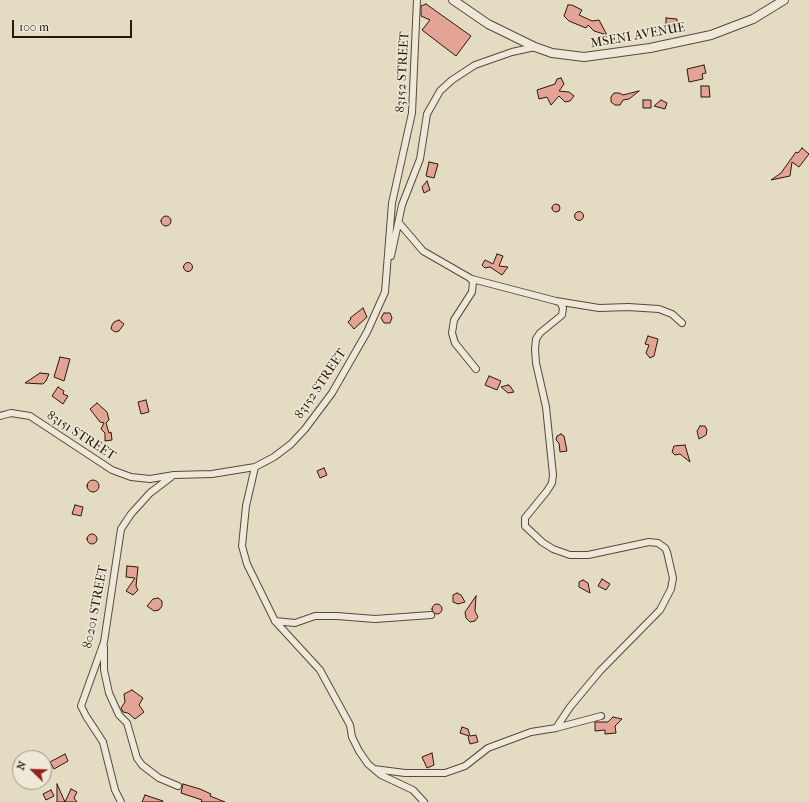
<!DOCTYPE html>
<style>
body{margin:0}
#map{position:relative;width:809px;height:802px;overflow:hidden;background:#e4dcc2;font-family:"IM FELL French Canon",serif}
canvas{display:block}
.north{position:absolute;left:12px;top:750px;width:40px;height:40px;box-sizing:border-box;background:#ede8d7;border:1px solid #9f9585;border-radius:50%;rotate:293deg;font-size:11px;font-weight:700;line-height:16px;text-align:center;color:#2a180a}
.north::after{content:'';display:block;margin:auto;width:14px;height:18px;background:#8f2418;clip-path:polygon(50% 0,100% 100%,50% 72%,0 100%)}
.scale{position:absolute;left:12px;top:20px;width:120px;height:18px;box-sizing:border-box;border:2px solid #2a180a;border-top:0;padding-left:5px;font-size:12px;line-height:14px;white-space:nowrap;color:#2a180a;-webkit-text-stroke:3px #ede8d7;paint-order:stroke}
</style>
<div id="map">
<canvas width="809" height="802"></canvas>
<div class="north">N</div>
<div class="scale">100 m</div>
</div>
<script>
const g = document.querySelector('canvas').getContext('2d');
g.lineJoin = 'round';
function fill(path, color) { g.fillStyle = color; g.fill(path, 'evenodd'); }
const shape = rows => new Path2D(rows.map(r => 'M' + r).join(''));
function stroke(path, color, width, dash) { g.strokeStyle = color; g.lineWidth = width; g.lineCap = dash ? 'butt' : 'round'; g.setLineDash(dash || []); g.stroke(path); }
function write(font, color, halo, rows, align = 'center') {
  g.font = font + ' "IM FELL French Canon",serif'; g.lineWidth = 3; g.setLineDash([]); g.textBaseline = 'middle'; g.strokeStyle = halo; g.fillStyle = color; for (const [text, x, y, turn = 0] of rows) {
    g.save(); g.translate(x, y); g.rotate((+turn || 0) * Math.PI / 180); g.textAlign = isNaN(turn) ? turn : align; if (halo) g.strokeText(text, 0, 0); g.fillText(text, 0, 0); g.restore();
  }
}
const building = shape([
 [426,4,471,36,456,56,422,30,430,20,421,16,421,6,426,4],
 [568,5,572,5,582,10,579,15,592,21,599,20,607,35,594,31,588,25,586,28,569,21,564,16,568,5],
 [666,18,677,19,677,27,666,26,666,18],
 [704,65,706,73,702,74,703,79,689,82,687,69,704,65],
 [561,78,564,84,559,91,569,92,574,96,570,101,565,102,559,96,551,105,547,97,539,99,537,90,555,84,557,79,561,78],
 [701,86,709,86,710,97,701,97,701,86],
 [639,91,629,99,623,100,620,105,615,105,611,102,611,97,614,93,619,93,623,95,639,91],
 [643,100,651,100,651,108,643,108,643,100],
 [661,100,667,103,665,109,654,106,661,100],
 [802,148,809,154,799,167,792,162,790,176,771,180,781,173,796,152,798,153,802,148],
 [429,162,438,164,434,178,426,176,429,162],
 [427,181,430,190,424,193,422,187,427,181],
 '552 208a4 4 0 1 1 8 0a4 4 0 1 1-8 0Z',
 '574.5 216a4.5 4.5 0 1 1 9 0a4.5 4.5 0 1 1-9 0Z',
 '161 221a5 5 0 1 1 10 0a5 5 0 1 1-10 0Z',
 [497,254,503,256,499,266,508,267,502,275,490,267,485,268,482,265,485,260,493,264,497,254],
 '183.5 267a4.5 4.5 0 1 1 9 0a4.5 4.5 0 1 1-9 0Z',
 [363,308,367,317,354,329,348,322,351,319,350,318,363,308],
 [384,313,390,313,392,318,390,323,384,323,381,318,384,313],
 [119,320,124,324,119,331,115,332,111,329,112,325,114,322,119,320],
 [648,336,658,339,654,356,650,358,646,353,649,345,645,344,648,336],
 [60,357,70,359,64,381,54,377,60,357],
 [40,373,49,374,46,381,43,384,25,383,40,373],
 [489,376,501,381,497,390,485,385,489,376],
 [508,385,510,386,514,392,508,393,501,387,508,385],
 [58,387,64,391,63,394,68,396,63,404,52,396,58,387],
 [146,400,149,412,141,414,138,402,146,400],
 [97,403,107,412,109,420,106,423,109,433,111,432,112,440,105,441,105,433,101,429,104,423,100,422,90,409,97,403],
 [700,426,705,426,707,430,706,435,699,439,697,431,700,426],
 [561,434,564,436,567,451,560,452,559,443,556,440,557,436,561,434],
 [685,445,690,462,680,454,675,455,672,452,674,446,685,445],
 [324,468,327,475,320,478,317,471,324,468],
 '87 486a6 6 0 1 1 12 0a6 6 0 1 1-12 0Z',
 [75,505,83,507,81,516,72,514,75,505],
 '87 539a5 5 0 1 1 10 0a5 5 0 1 1-10 0Z',
 [127,566,138,567,136,586,138,590,133,595,126,591,135,578,126,577,127,566],
 [602,579,610,584,606,590,598,586,602,579],
 [583,580,588,583,590,593,579,587,579,582,583,580],
 [457,593,461,595,465,602,458,604,453,602,453,595,457,593],
 [476,596,475,611,478,617,475,621,470,622,466,618,465,612,476,596],
 [158,598,162,601,162,606,159,610,154,611,147,606,153,599,158,598],
 '432 609a5 5 0 1 1 10 0a5 5 0 1 1-10 0Z',
 [132,690,143,698,139,705,144,712,135,719,128,713,123,712,121,708,125,702,124,694,132,690],
 [613,717,622,719,615,726,616,733,605,734,605,730,595,731,595,722,608,722,613,717],
 [462,727,468,729,470,736,476,735,478,742,470,744,468,737,469,736,460,733,462,727],
 [432,753,434,765,427,768,422,757,432,753],
 [65,754,68,761,54,769,50,762,65,754],
 [57,784,65,802,57,802,57,784],
 [183,784,200,789,211,794,210,796,225,802,201,802,202,800,181,793,183,784],
 [71,789,77,792,74,798,77,802,65,802,71,789],
 [51,790,54,796,46,800,43,794,51,790],
 [145,795,163,801,163,802,142,802,145,795]
]);
fill(building, '#e4a495');
stroke(building, '#2a180a', 1);
const minor = shape([
 [400,224,423,251,470,278,473,282,472,292,454,320,452,333,455,343,476,369],
 [391,256,402,205,420,159,427,114,440,91,452,80,475,65,512,52,535,47],
 [472,279,556,301,599,308,628,307,659,309,672,314,682,323],
 [0,416,11,413,30,416,112,470,131,477,150,479,174,475,212,474,255,467,274,457,291,444,305,429,332,393,367,332,385,292,392,203,412,113,417,0],
 [255,467,246,506,242,546,247,564,275,621,320,670,350,725,352,737,359,751,368,764,374,769,405,773,445,773,465,766,488,748,531,732,556,728,601,716],
 [275,621,295,623,315,616,337,616,375,619,431,615],
 [104,647,104,670,109,693,119,715,127,723,137,758,142,765,159,778,178,786],
 [556,728,570,707,600,671,660,610,671,589,673,578,667,552,665,548,658,543,649,542,588,555,570,555,553,549,542,542,525,526,525,518,547,491,552,483,553,475,546,407,536,363,535,349,536,339,540,333,562,315,563,308,560,302,556,301],
 [375,770,381,775,413,790,424,802],
 [121,802,115,790,103,742,86,716,81,706,104,642,121,529,131,514,150,493,171,477]
]);
const tertiary = shape([
 [453,0,488,24,535,47,552,53,584,57,650,48,711,35,753,19,784,0]
]);
stroke(minor, '#584938', 8);
stroke(tertiary, '#584938', 10);
stroke(minor, '#ede8d7', 6);
stroke(tertiary, '#ede8d7', 8);
write('13px', '#2a180a', '#ede8d7', [
 ["MSENI AVENUE",638,36,-10],
 ["83152 STREET",403,72,-87],
 ["83152 STREET",321,384,-56],
 ["83151 STREET",81,436,33],
 ["80201 STREET",96,607,-79]
]);
</script>
